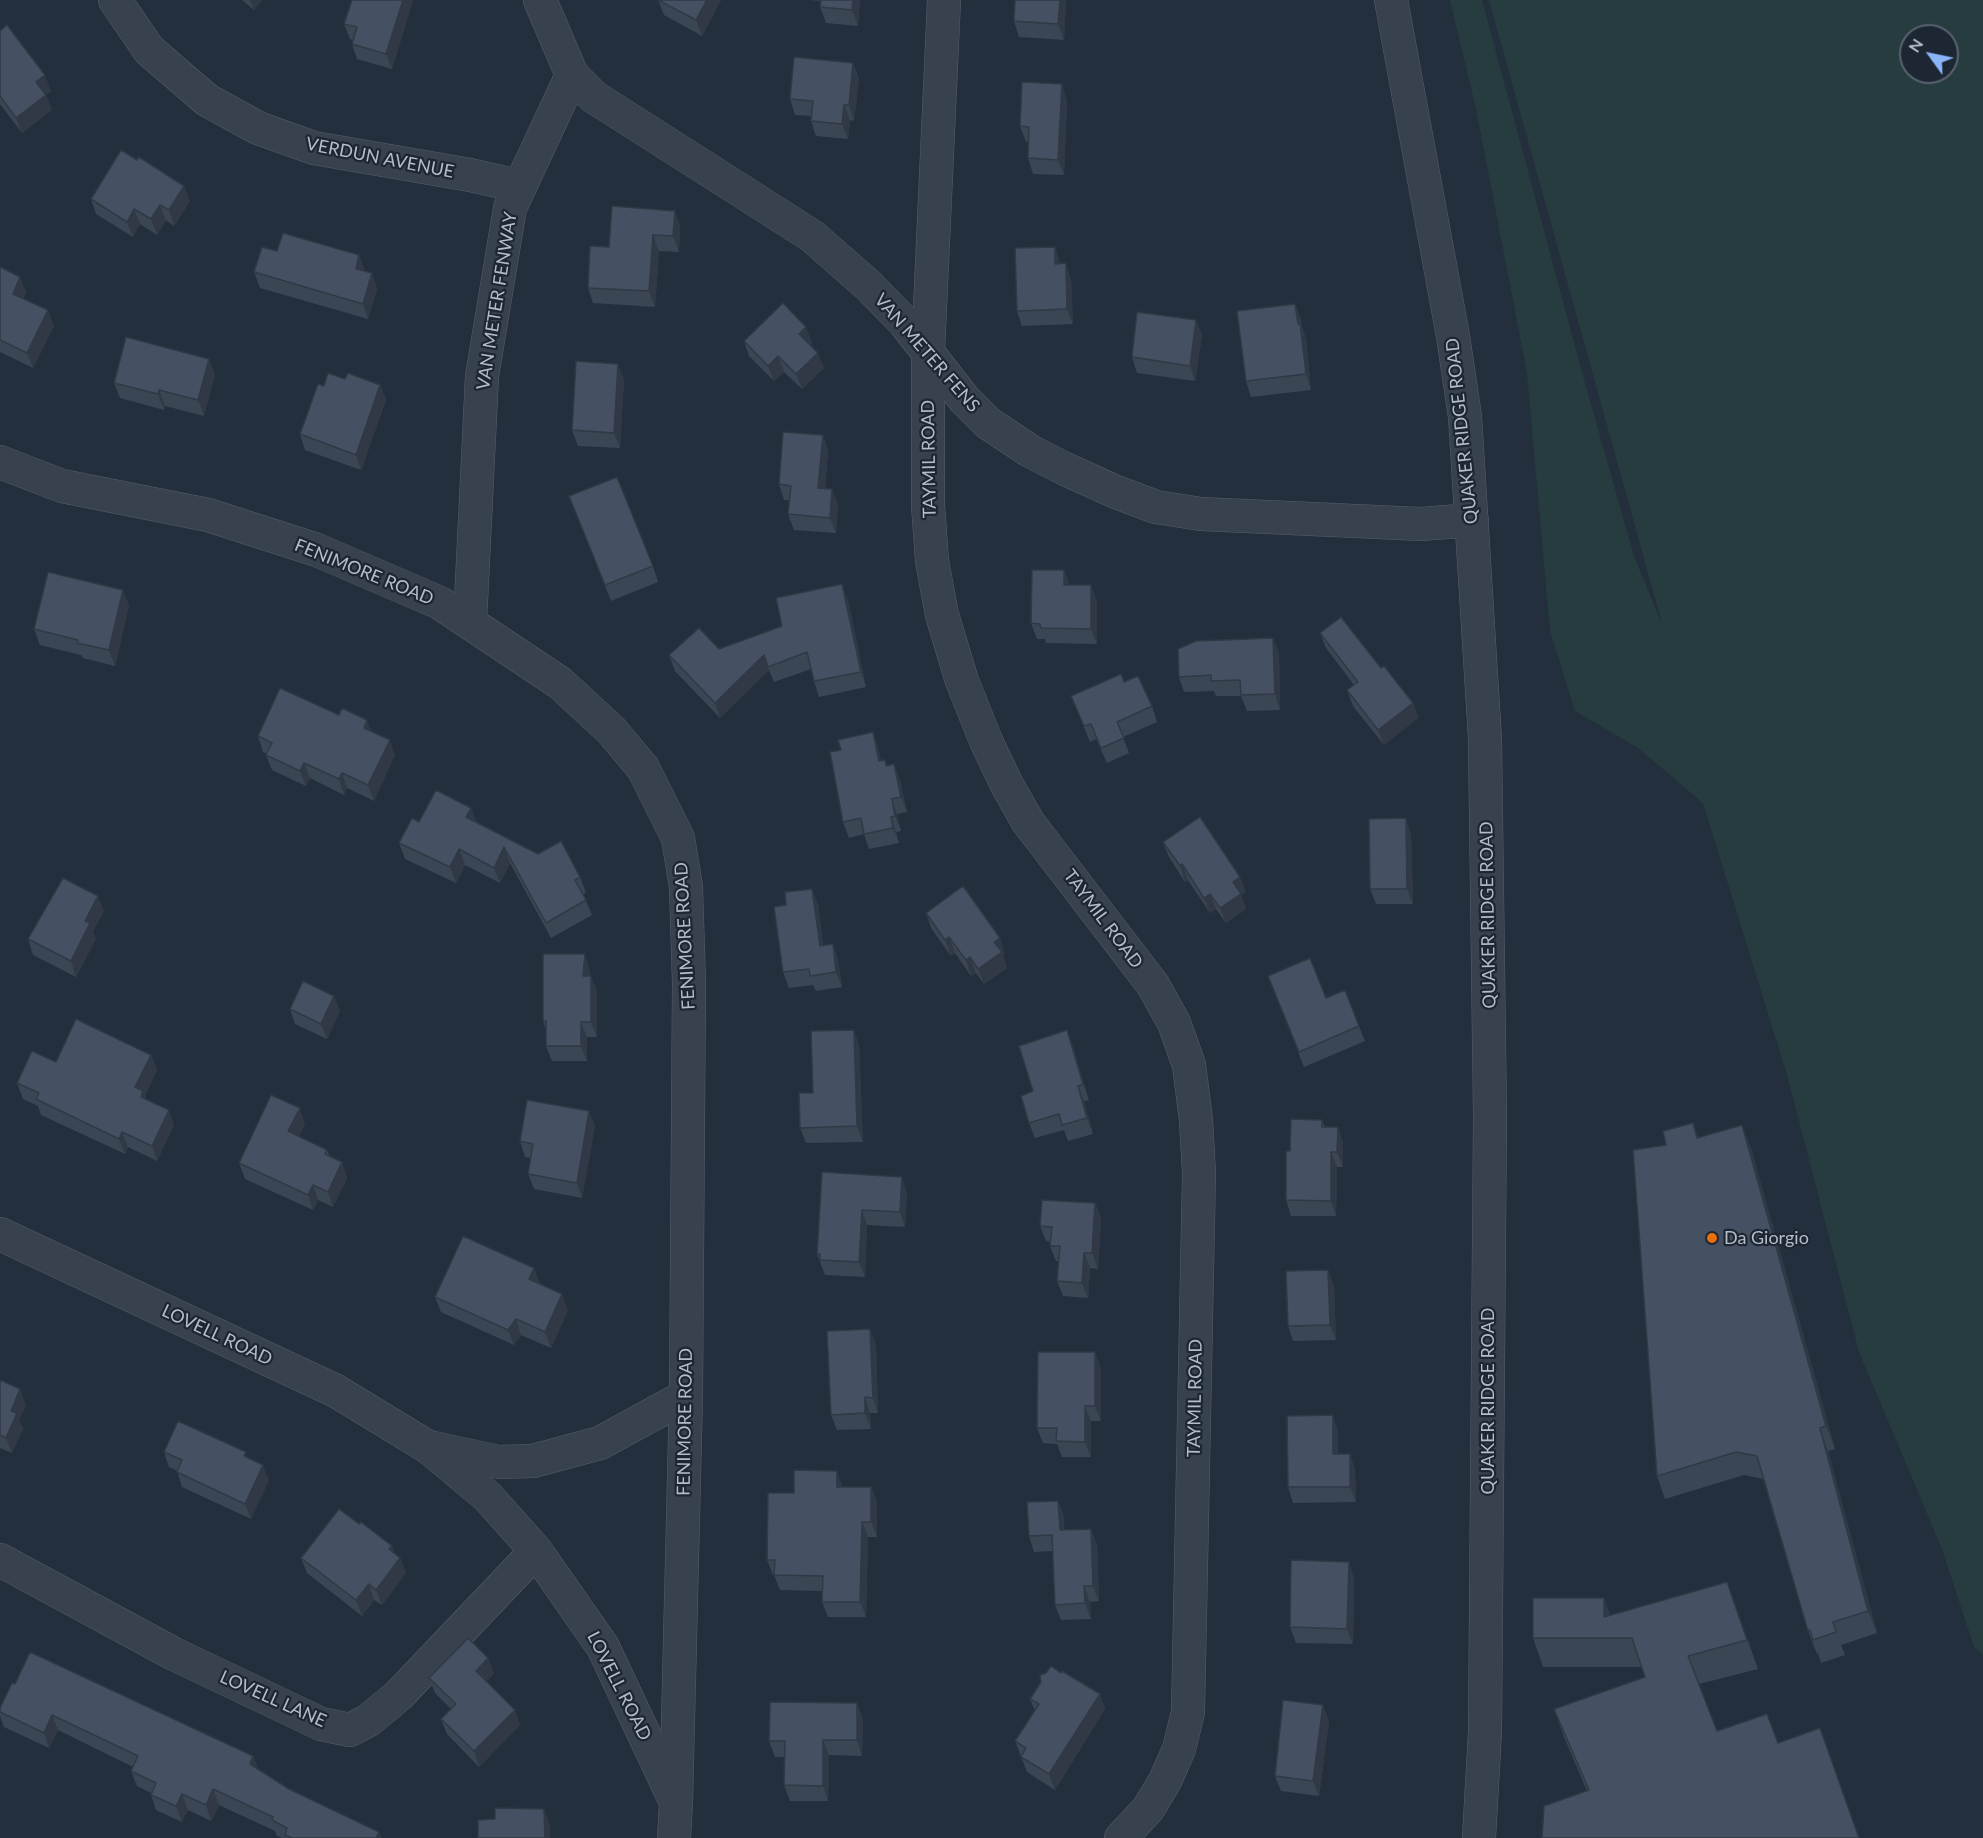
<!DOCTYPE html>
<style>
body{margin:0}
#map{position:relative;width:1983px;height:1838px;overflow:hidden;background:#242f3e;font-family:Lato,sans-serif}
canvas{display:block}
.north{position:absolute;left:1899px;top:24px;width:60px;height:60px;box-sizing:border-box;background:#1d2633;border:2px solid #59626f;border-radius:50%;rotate:303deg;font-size:16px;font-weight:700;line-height:24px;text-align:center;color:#b4bcc9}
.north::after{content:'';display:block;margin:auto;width:21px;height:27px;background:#8ab4f8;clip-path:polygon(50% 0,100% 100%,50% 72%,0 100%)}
</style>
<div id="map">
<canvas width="1983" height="1838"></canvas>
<div class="north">N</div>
</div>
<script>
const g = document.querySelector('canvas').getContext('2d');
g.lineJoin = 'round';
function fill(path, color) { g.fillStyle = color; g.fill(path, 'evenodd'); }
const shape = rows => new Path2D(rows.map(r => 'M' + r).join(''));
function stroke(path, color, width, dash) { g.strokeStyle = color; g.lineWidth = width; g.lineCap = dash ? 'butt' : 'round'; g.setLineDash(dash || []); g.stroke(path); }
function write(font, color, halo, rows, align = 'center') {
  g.font = font + ' Lato,sans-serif'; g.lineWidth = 4.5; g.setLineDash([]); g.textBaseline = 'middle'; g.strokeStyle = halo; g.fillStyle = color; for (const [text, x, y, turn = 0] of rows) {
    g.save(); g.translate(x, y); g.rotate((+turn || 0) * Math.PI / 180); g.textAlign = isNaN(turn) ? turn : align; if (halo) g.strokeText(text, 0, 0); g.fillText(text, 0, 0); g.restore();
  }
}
fill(shape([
 [1450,0,1482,0,1583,376,1634,556,1663,627,1489,0,1983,0,1983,1655,1974,1647,1942,1549,1859,1352,1787,1075,1703,803,1638,748,1575,711,1550,631,1527,373,1476,109],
 [1911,36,1947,36,1947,72,1911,72]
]), '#263c3f');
const minor = shape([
 [115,0,149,50,207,100,258,128,314,148,470,175,519,186],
 [944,0,928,351,928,505,932,561,942,615,962,681,986,741,1007,785,1028,822,1153,985,1174,1023,1189,1065,1196,1120,1199,1173,1188,1712,1179,1749,1165,1781,1148,1809,1121,1838],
 [1391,0,1453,336,1465,417,1485,739,1490,1116,1485,1731,1479,1838],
 [572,75,594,97,812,236,869,286,905,323,964,399,988,423,1030,451,1063,468,1116,492,1156,507,1201,514,1421,524,1472,520],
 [0,462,62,486,208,515,317,550,440,603,560,683,611,730,643,768,678,838,686,887,689,983,686,1396,676,1803,674,1838],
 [470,622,482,376,510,208,572,75,540,0],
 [0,1234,336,1391,428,1447,488,1497,536,1551,603,1647,673,1796],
 [434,1448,499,1462,533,1461,600,1443,686,1396],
 [0,1560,174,1654,321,1724,350,1730,369,1720,399,1695,536,1551]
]);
stroke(minor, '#565f6c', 34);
stroke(minor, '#38414e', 33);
fill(shape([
 [242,0,262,0,254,10],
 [352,0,413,0,392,69,357,59,352,44,353,40,350,39,344,24],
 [658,0,721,0,702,36,664,15],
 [809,0,860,0,858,26,826,23,820,7,821,1],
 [1015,0,1066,0,1064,40,1019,37,1014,21],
 [0,31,51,91,46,95,52,110,22,133,0,104],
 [853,63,859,79,854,121,850,120,848,139,816,136,811,121,811,116,795,115,790,99],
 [1067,100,1064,175,1033,174,1028,158,1029,142,1026,142,1020,126],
 [137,160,184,186,190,201,174,226,166,220,157,235,140,224,133,237,96,214,91,199],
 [675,211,680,226,679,252,659,251,655,307,593,303,588,288,609,247],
 [1055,247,1060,263,1071,279,1073,324,1022,326,1017,311],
 [277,251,365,271,372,273,377,289,368,319,260,288,254,272],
 [0,267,26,292,23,299,54,326,33,368,0,352],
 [1295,304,1301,319,1302,327,1306,338,1311,390,1251,397,1246,381],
 [1196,320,1202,335,1195,381,1137,373,1132,357],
 [744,341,812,343,810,345,824,368,802,389,784,372,774,381,749,356],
 [215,374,204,416,165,406,164,410,120,398,114,383],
 [345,379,380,385,386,400,361,470,305,450,300,434,324,386],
 [624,379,620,448,578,446,572,430],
 [823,435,828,451,825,488,838,504,836,533,794,530,788,514,790,500,784,500,779,484],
 [569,496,653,566,658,582,611,601],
 [1070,585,1097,600,1097,644,1046,643,1045,639,1037,639,1031,623],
 [848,600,866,687,819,697,814,681,811,669,774,682,769,670,720,718,675,671,669,655,719,649,782,626],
 [129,605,115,666,83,658,81,655,40,645,34,629],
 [1320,633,1413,703,1418,718,1384,745,1353,706,1347,690,1354,685,1326,648],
 [1273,638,1279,653,1280,710,1247,711,1241,696,1216,696,1214,691,1184,692,1179,677],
 [1124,682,1152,706,1157,722,1123,737,1129,753,1107,763,1096,739,1090,742,1071,696],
 [371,731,395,755,374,801,347,788,344,795,310,778,306,786,272,770,266,755,267,754,263,752,258,736],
 [873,732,878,747,881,761,887,766,894,764,900,780,907,812,897,814,901,831,896,832,899,843,869,849,864,834,849,838,843,822,841,750],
 [471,808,476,822,580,877,586,893,583,894,592,915,551,938,510,863,500,883,465,865,456,883,405,859,399,843],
 [1411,834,1413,904,1376,904,1370,889],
 [1163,842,1246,892,1241,895,1246,909,1226,923,1216,909,1210,913,1188,880,1185,882,1169,857],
 [818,904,823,945,833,944,838,960,842,987,816,991,813,985,789,988,783,972],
 [104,911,93,931,96,939,76,977,33,955,28,939],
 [926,913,1005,954,1003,955,1007,968,984,984,976,973,971,976,955,953,951,956,931,928],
 [590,970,590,976,597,991,597,1037,587,1037,587,1061,552,1061,546,1046,546,1031,543,1021],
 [1268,976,1326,998,1359,1026,1365,1041,1304,1067],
 [334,996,340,1011,327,1039,295,1024,290,1009],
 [1067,1030,1089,1100,1084,1101,1093,1134,1068,1141,1064,1130,1035,1138,1029,1123,1033,1091],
 [859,1045,863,1142,806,1143,800,1128,813,1093],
 [151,1055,157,1070,145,1095,146,1099,174,1125,157,1161,128,1147,125,1154,41,1115,38,1106,23,1099,17,1083,56,1062],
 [1322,1120,1325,1127,1338,1127,1343,1143,1343,1167,1337,1167,1336,1216,1291,1216,1286,1200,1290,1151],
 [1693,1123,1698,1138,1751,1148,1835,1449,1828,1451,1877,1633,1841,1645,1845,1655,1821,1663,1818,1653,1817,1654,1808,1631,1763,1479,1744,1475,1665,1499,1657,1476,1666,1145],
 [305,1124,299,1136,327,1150,330,1157,342,1162,347,1178,333,1207,318,1200,313,1210,245,1179,239,1163],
 [595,1126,582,1198,534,1189,528,1174,531,1158,525,1157,520,1141],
 [822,1172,907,1193,905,1227,867,1225,865,1277,825,1275,817,1254],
 [1095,1203,1101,1218,1098,1269,1090,1268,1088,1298,1063,1296,1057,1281,1058,1261,1056,1261,1050,1246,1051,1242,1046,1241,1040,1226],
 [540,1283,540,1284,568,1310,551,1348,521,1335,514,1345,441,1312,435,1297],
 [1334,1285,1336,1340,1293,1341,1288,1326],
 [870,1329,876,1345,878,1413,870,1413,871,1429,837,1430,831,1415],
 [1101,1368,1101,1421,1091,1421,1091,1457,1062,1457,1057,1444,1043,1443,1037,1428],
 [0,1380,26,1405,19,1419,23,1429,12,1453,0,1448],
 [1338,1431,1338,1454,1350,1454,1355,1470,1356,1502,1293,1503,1288,1487],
 [164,1452,248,1458,269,1480,251,1519,182,1487,177,1471,169,1467],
 [842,1487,871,1487,877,1502,877,1537,868,1537,866,1617,828,1617,822,1602,822,1591,780,1590,774,1575,773,1575,767,1560,794,1493],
 [1064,1516,1064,1530,1097,1544,1099,1601,1090,1602,1091,1619,1061,1620,1055,1605,1052,1551,1034,1552,1029,1536],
 [395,1554,400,1558,406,1573,382,1605,374,1600,362,1616,307,1573,301,1558],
 [1354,1578,1353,1644,1296,1643,1290,1627],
 [1727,1582,1758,1669,1699,1684,1717,1731,1778,1743,1859,1838,1587,1791,1564,1737,1554,1709,1645,1677,1641,1667,1543,1667,1533,1638],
 [488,1658,494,1673,486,1682,520,1725,479,1767,447,1734,441,1719,451,1709,435,1693,429,1678],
 [12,1683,253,1756,258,1769,289,1789,382,1838,282,1838,277,1836,275,1831,219,1805,211,1821,188,1810,182,1822,156,1810,151,1795,151,1793,137,1786,131,1771,133,1767,58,1730,49,1748,4,1727,0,1716,0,1712],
 [1100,1694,1105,1709,1055,1790,1027,1772,1015,1741,1035,1711,1030,1699],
 [863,1718,862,1756,829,1755,828,1801,790,1801,784,1785,785,1757,775,1757,769,1741],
 [1329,1721,1319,1796,1281,1791,1275,1776]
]), '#3b4654');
fill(shape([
 [250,0,262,0,254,10],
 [403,0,413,0,392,69,386,54],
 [707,0,721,0,702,36,696,20],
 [853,0,860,0,858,26,852,10],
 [1060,0,1066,0,1064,40,1058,24],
 [853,63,859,79,854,121,849,105],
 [45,75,51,91,42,98,36,82],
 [1062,84,1067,100,1064,175,1058,160],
 [46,95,52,110,22,133,16,118],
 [844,105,850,120,848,139,842,124],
 [184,186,190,201,174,226,169,210],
 [160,205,166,220,157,235,151,219],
 [134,209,140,224,133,237,127,222],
 [675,211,680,226,679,252,673,236],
 [653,235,659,251,655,307,649,291],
 [1055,247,1060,262,1061,279,1055,264],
 [359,255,365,271,361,284,356,269],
 [1066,263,1071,279,1073,324,1067,309],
 [372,273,377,289,368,319,363,304],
 [20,277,26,292,18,309,13,294],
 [1295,304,1301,319,1302,327,1306,338,1311,390,1306,374],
 [48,310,54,326,33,368,27,353],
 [1196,320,1202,335,1195,381,1190,366],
 [806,327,812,343,805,349,799,334],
 [818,353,824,368,802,389,796,374],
 [778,356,784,372,774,381,768,366],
 [209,359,215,374,204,416,198,400],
 [618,364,624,379,620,448,614,433],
 [380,385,386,400,361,470,356,455],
 [159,390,165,406,164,410,158,394],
 [823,435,828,451,823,503,818,488],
 [832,489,838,504,836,533,830,518],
 [1064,570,1070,585,1064,585],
 [842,584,848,600,866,687,861,672],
 [1091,585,1097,600,1097,644,1091,629],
 [123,590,129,605,115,666,109,650],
 [1273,638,1279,653,1280,710,1275,694],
 [764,655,769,670,720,718,715,703],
 [1413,703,1418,718,1384,745,1378,730],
 [367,720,373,735,364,728],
 [873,732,878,747,885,777,879,761],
 [390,740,395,755,374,801,368,785],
 [304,763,310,778,306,786,300,771],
 [894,764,900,780,907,812,901,797],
 [342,773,347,788,344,795,339,779],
 [892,799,897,814,901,831,895,816],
 [471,808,477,824,466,817],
 [891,817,896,832,899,843,893,828],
 [1406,818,1411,834,1413,904,1407,889],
 [504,847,510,863,500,883,494,868],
 [459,849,465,865,456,883,450,867],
 [1182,864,1188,880,1185,882,1180,866],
 [1240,877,1246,892,1241,895,1246,909,1226,923,1220,908,1233,882],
 [812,889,818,904,825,961,820,946],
 [1210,894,1216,909,1210,913,1204,898],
 [98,896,104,911,93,931,96,939,76,977,71,961,85,921],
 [949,937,955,953,951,956,945,940],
 [1000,938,1005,954,1003,955,1007,968,984,984,978,969,994,942],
 [833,944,838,960,842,987,836,972],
 [585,954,590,970,588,992,583,976],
 [970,957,976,973,971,976,966,960],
 [591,976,597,991,597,1037,591,1022],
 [334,996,340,1011,327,1039,321,1024],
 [581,1022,587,1037,587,1061,581,1046],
 [854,1030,859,1045,863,1142,857,1126],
 [1067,1030,1073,1046,1089,1100,1083,1084],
 [151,1055,157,1070,145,1095,149,1106,146,1112,135,1087],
 [1078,1086,1084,1101,1093,1134,1087,1118],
 [300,1108,305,1124,294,1147,288,1131],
 [169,1110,174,1125,157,1161,152,1146],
 [589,1111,595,1126,582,1198,577,1183],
 [1742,1125,1751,1148,1835,1449,1826,1426],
 [1338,1127,1343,1143,1343,1167,1337,1152],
 [122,1132,128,1147,125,1154,119,1139],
 [1331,1152,1337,1167,1336,1216,1331,1201],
 [342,1162,347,1178,333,1207,328,1192],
 [902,1177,907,1193,905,1227,900,1212],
 [313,1185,318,1200,313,1210,308,1195],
 [1095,1203,1101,1218,1098,1269,1092,1253],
 [862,1210,867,1225,865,1277,859,1262],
 [1084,1253,1090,1268,1088,1298,1082,1283],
 [534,1268,540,1283,535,1295,529,1279],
 [1328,1270,1334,1285,1336,1340,1330,1325],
 [562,1294,568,1310,551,1348,545,1332],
 [516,1319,521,1335,514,1345,508,1330],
 [870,1329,876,1345,878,1413,873,1398],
 [1095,1352,1101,1368,1101,1421,1095,1406],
 [20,1389,26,1405,19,1419,23,1429,12,1453,6,1438,11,1411],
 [865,1397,870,1413,871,1429,865,1413],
 [1085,1406,1091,1421,1091,1457,1085,1442],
 [1333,1415,1338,1431,1338,1470,1333,1454],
 [1820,1428,1828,1451,1877,1633,1868,1611],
 [1350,1454,1355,1470,1356,1502,1350,1487],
 [263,1465,269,1480,251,1519,245,1504],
 [837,1471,842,1486,842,1502,837,1487],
 [871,1487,877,1502,877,1537,871,1522],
 [1058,1501,1064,1516,1065,1546,1060,1530],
 [862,1522,868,1537,866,1617,860,1602],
 [1091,1529,1097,1544,1099,1601,1093,1586],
 [392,1546,398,1561,389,1549],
 [400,1558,406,1573,382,1605,376,1590],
 [1349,1562,1354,1578,1353,1644,1347,1629],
 [369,1584,374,1600,362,1616,356,1600],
 [1084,1586,1090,1602,1091,1619,1085,1603],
 [1604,1598,1615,1626,1604,1617],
 [488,1658,494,1673,481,1687,476,1671],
 [1100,1694,1105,1709,1055,1790,1049,1774],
 [857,1703,863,1718,862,1756,857,1740],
 [1323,1705,1329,1721,1319,1796,1313,1781],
 [515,1710,520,1725,479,1767,474,1751],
 [52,1715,58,1730,49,1748,44,1733],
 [823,1740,829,1755,828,1801,823,1786],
 [253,1756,259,1771,250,1764],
 [213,1789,219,1805,211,1821,206,1805],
 [182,1794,188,1810,182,1822,176,1806],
 [544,1809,550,1825,550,1838,545,1838],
 [379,1832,382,1838,376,1838]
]), '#303945');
const building = shape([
 [352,0,403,0,386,54,352,44,357,27,344,24,352,0],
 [658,0,707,0,696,20,658,0],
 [821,0,853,0,852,10,820,7,821,0],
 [1015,0,1060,0,1058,24,1014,21,1015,0],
 [7,25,45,75,36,82,46,95,16,118,0,96,0,31,7,25],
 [794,57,853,63,849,105,844,105,842,124,811,121,813,101,790,99,794,57],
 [1022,82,1062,84,1058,160,1028,158,1029,127,1020,126,1022,82],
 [121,150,137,160,139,157,184,186,169,210,160,205,151,219,134,209,127,222,91,199,121,150],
 [612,206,675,211,673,236,653,235,649,291,588,288,590,246,609,247,612,206],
 [283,233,359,255,356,269,372,273,363,304,254,272,262,247,277,251,283,233],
 [1055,247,1055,264,1066,263,1067,309,1017,311,1015,248,1055,247],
 [0,267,20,277,13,294,48,310,27,353,0,340,0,267],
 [783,303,806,327,799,334,818,353,796,374,778,356,768,366,744,341,783,303],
 [1295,304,1298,324,1300,323,1306,374,1246,381,1237,311,1295,304],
 [1137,312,1196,320,1190,366,1132,357,1137,312],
 [126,337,209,359,198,400,159,390,158,394,114,383,126,337],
 [576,361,618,364,614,433,572,430,576,361],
 [328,373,345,379,348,373,380,385,356,455,300,434,318,384,324,386,328,373],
 [783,432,823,435,818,488,832,489,830,518,788,514,791,486,779,484,783,432],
 [617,477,653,566,605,585,569,496,617,477],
 [1032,570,1064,570,1064,585,1091,585,1091,629,1041,628,1040,624,1031,623,1032,570],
 [48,572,123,590,109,650,77,643,78,640,34,629,48,572],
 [842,584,861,672,814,681,807,652,768,667,764,655,715,703,669,655,699,628,719,649,782,626,776,598,842,584],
 [1341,617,1381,668,1384,666,1413,703,1378,730,1347,690,1358,682,1320,633,1341,617],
 [1273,638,1275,694,1241,695,1240,680,1211,681,1211,675,1179,677,1178,649,1196,641,1273,638],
 [1121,674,1124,682,1138,676,1152,706,1117,722,1124,738,1101,748,1091,724,1084,726,1071,696,1121,674],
 [280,688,339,715,342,708,367,720,364,728,390,740,368,785,342,773,339,779,304,763,300,771,266,755,272,743,258,736,280,688],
 [873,732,879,761,885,760,886,766,894,764,901,797,892,799,895,816,891,817,893,828,864,834,861,818,843,822,830,752,841,750,838,740,873,732],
 [436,790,471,808,466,817,538,854,561,841,580,877,575,880,586,900,546,923,504,847,494,868,459,849,450,867,399,843,412,818,419,822,436,790],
 [1200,817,1240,877,1233,882,1241,894,1220,908,1210,894,1204,898,1182,864,1180,866,1163,842,1200,817],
 [1406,818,1407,889,1370,889,1369,819,1406,818],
 [63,878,98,896,85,921,90,923,71,961,28,939,63,878],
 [963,886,1000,938,994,942,1002,952,978,969,970,957,966,960,949,937,945,940,926,913,963,886],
 [812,889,820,946,833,944,836,972,810,976,809,969,783,972,774,907,786,905,785,892,812,889],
 [543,954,585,954,583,976,591,976,591,1022,581,1022,581,1046,546,1046,546,1021,543,1021,543,954],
 [1310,958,1326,998,1345,990,1359,1026,1299,1052,1268,976,1310,958],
 [303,981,334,996,321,1024,290,1009,303,981],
 [76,1019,151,1055,135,1087,143,1091,141,1097,169,1110,152,1146,122,1132,119,1139,36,1099,39,1093,17,1083,32,1051,56,1062,76,1019],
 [854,1030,857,1126,800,1128,799,1093,813,1093,811,1031,854,1030],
 [1067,1030,1083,1084,1078,1086,1087,1118,1062,1125,1059,1114,1029,1123,1021,1096,1033,1091,1019,1046,1067,1030],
 [271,1095,300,1108,288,1131,327,1150,325,1154,342,1162,328,1192,313,1185,308,1195,239,1163,271,1095],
 [527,1100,589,1111,577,1183,528,1174,533,1144,520,1141,527,1100],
 [1291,1119,1322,1120,1322,1127,1338,1127,1337,1152,1331,1152,1331,1201,1286,1200,1286,1151,1290,1151,1291,1119],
 [1693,1123,1697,1138,1742,1125,1826,1426,1820,1428,1868,1611,1833,1622,1836,1632,1813,1640,1810,1630,1808,1631,1757,1456,1736,1452,1657,1476,1633,1150,1666,1145,1663,1131,1693,1123],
 [822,1172,902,1177,900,1212,862,1210,859,1262,820,1260,820,1254,817,1254,822,1172],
 [1042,1200,1095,1203,1092,1253,1084,1253,1082,1283,1057,1281,1060,1246,1050,1246,1052,1227,1040,1226,1042,1200],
 [463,1236,534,1268,529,1279,562,1294,545,1332,516,1319,508,1330,435,1297,463,1236],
 [1328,1270,1330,1325,1288,1326,1286,1271,1328,1270],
 [870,1329,873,1398,865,1397,865,1413,831,1415,827,1331,870,1329],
 [1038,1352,1095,1352,1095,1406,1085,1406,1085,1442,1056,1441,1057,1428,1037,1428,1038,1352],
 [0,1380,20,1389,11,1411,17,1413,6,1438,0,1435,0,1380],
 [1333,1415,1333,1454,1350,1454,1350,1487,1288,1487,1287,1416,1333,1415],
 [178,1421,246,1452,244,1456,263,1465,245,1504,177,1472,182,1460,164,1452,178,1421],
 [794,1470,837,1471,837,1487,871,1487,871,1522,862,1522,860,1602,822,1602,823,1576,774,1575,775,1560,767,1560,768,1493,794,1493,794,1470],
 [1058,1501,1060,1530,1091,1529,1093,1586,1084,1586,1085,1603,1055,1605,1052,1535,1029,1536,1027,1502,1058,1501],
 [339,1509,359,1524,361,1522,392,1546,389,1549,400,1558,376,1590,369,1584,356,1600,301,1558,339,1509],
 [1291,1560,1349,1562,1347,1629,1290,1627,1291,1560],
 [1727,1582,1747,1640,1688,1656,1717,1731,1767,1714,1778,1743,1820,1728,1859,1838,1542,1838,1544,1806,1589,1790,1554,1709,1645,1677,1632,1638,1533,1638,1533,1598,1604,1598,1604,1617,1727,1582],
 [468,1638,488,1658,476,1671,515,1710,474,1751,441,1719,456,1704,429,1678,468,1638],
 [30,1652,253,1756,250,1764,289,1789,379,1832,376,1838,292,1838,285,1835,287,1828,272,1820,273,1817,213,1789,206,1805,182,1794,176,1806,151,1795,156,1783,131,1771,138,1756,52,1715,44,1733,0,1712,0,1708,12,1683,15,1684,30,1652],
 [1051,1666,1061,1673,1062,1671,1100,1694,1049,1774,1021,1757,1026,1748,1015,1741,1039,1704,1030,1699,1041,1682,1040,1675,1046,1673,1051,1666],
 [1283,1700,1323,1705,1313,1781,1275,1776,1283,1700],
 [770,1702,857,1703,857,1740,823,1740,823,1786,784,1785,785,1741,769,1741,770,1702],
 [495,1808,544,1809,545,1838,478,1838,478,1820,495,1819,495,1808]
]);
fill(building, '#455162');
stroke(building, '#303945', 1.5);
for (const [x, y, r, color] of [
 [1712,1238,6,"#e8710a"]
]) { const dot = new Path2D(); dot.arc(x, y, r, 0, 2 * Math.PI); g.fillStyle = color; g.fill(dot); stroke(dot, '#1d2633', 2); }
write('18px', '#b4bcc9', '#1d2633', [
 ["VERDUN AVENUE",380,158,11],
 ["VAN METER FENWAY",497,301,-81],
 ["VAN METER FENS",927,353,49],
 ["QUAKER RIDGE ROAD",1462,431,-96],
 ["TAYMIL ROAD",929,459,-91],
 ["FENIMORE ROAD",364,572,22],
 ["QUAKER RIDGE ROAD",1488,915,-91],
 ["TAYMIL ROAD",1103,919,53],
 ["FENIMORE ROAD",685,936,-93],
 ["LOVELL ROAD",217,1335,25],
 ["TAYMIL ROAD",1195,1398,-89],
 ["QUAKER RIDGE ROAD",1488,1401,-90],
 ["FENIMORE ROAD",685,1422,-89],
 ["LOVELL ROAD",619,1686,63],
 ["LOVELL LANE",273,1699,24]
]);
write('18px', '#b4bcc9', '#1d2633', [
 ["Da Giorgio",1724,1238]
], 'left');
</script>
